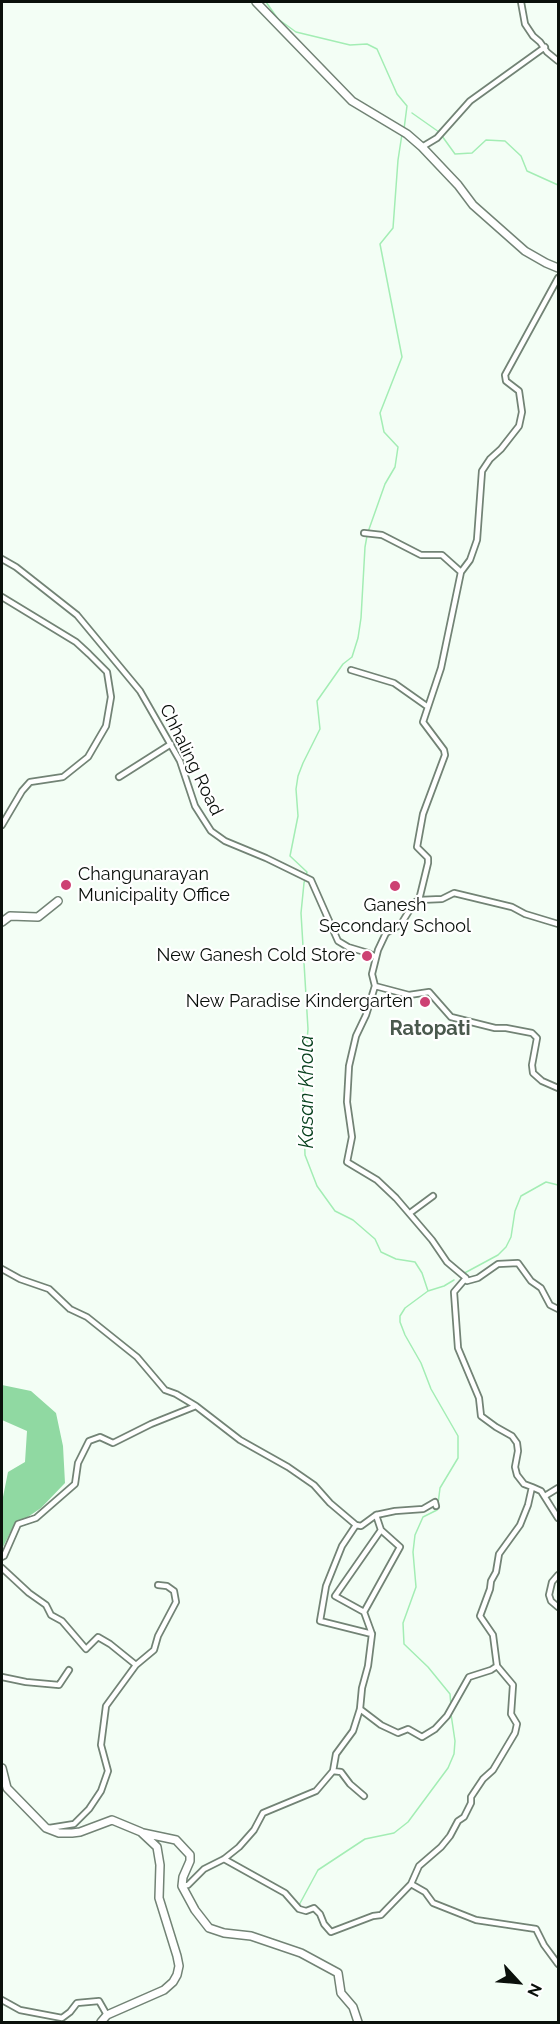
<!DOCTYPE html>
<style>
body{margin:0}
#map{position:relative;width:560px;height:2024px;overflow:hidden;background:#f3fef5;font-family:Raleway,sans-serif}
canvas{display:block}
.frame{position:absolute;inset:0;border:3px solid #0a100b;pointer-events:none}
.north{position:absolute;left:488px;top:1952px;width:60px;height:60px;-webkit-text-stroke:4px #fff;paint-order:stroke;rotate:116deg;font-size:16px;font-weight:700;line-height:24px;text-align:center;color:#0a100b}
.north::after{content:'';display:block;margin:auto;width:21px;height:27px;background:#0a100b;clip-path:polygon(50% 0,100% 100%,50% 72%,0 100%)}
</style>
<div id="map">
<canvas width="560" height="2024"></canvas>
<div class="frame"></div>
<div class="north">N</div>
</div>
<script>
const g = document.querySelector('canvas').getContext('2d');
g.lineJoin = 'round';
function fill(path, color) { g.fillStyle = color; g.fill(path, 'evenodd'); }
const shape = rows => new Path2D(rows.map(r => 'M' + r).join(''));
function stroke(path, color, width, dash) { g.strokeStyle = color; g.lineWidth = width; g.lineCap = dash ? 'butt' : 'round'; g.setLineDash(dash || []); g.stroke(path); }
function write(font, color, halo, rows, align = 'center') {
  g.font = font + ' Raleway,sans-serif'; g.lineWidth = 4.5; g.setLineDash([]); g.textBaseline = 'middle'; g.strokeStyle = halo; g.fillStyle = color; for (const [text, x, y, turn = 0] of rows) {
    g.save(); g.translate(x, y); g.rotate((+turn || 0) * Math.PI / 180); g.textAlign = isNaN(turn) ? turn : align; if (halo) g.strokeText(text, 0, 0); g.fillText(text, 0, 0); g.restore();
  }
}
fill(shape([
 [2,1385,31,1391,56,1413,63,1446,65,1483,41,1508,13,1527,2,1549,2,1502,8,1472,25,1462,27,1431,2,1420]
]), '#90d9a2');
stroke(shape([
 [266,2,278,19,296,32,350,45,367,44,377,49,397,94,407,106,404,129],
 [412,113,439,132],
 [442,136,455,154,472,153,486,140,505,141,521,156,527,171,558,185],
 [368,532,385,484,395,467,398,447,384,432,380,413,402,357,380,244,393,228,398,160,402,134],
 [367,536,365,547,361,618,358,638,352,657,343,664,317,701,320,729,303,763,298,776,296,789,298,816,290,856,307,872,304,883,301,913,308,1029,303,1087,305,1155,317,1186,335,1211,353,1220,375,1239,381,1252,396,1259,415,1262,422,1273,428,1291],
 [459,1276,498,1255,506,1247,511,1237,515,1211,521,1196,546,1182,558,1185],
 [438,1504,440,1488,458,1458,458,1436,431,1389,421,1363,405,1335,400,1322,400,1316,405,1308,428,1291,444,1286,454,1280],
 [437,1508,437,1510,423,1517,415,1535,413,1552,416,1587,403,1623,404,1644,428,1667,450,1694,451,1706],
 [298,1907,318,1870,365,1839,394,1833,408,1822,448,1768,454,1754,455,1741,451,1714]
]), '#a3edb4', 1.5);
const street = shape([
 [521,2,525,24,533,36,540,42,547,52,558,61],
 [422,147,437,138,470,101,545,47],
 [364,533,382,535,421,555,442,555,461,572],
 [2,559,16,567,77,615,140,691,180,761,195,806,211,831,225,841,266,858,311,880,338,941,348,947,368,953,376,957],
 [2,597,76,642,89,654,107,672,111,697,106,726,88,757,63,777,30,782,22,791,2,825],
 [351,670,394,683,428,707],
 [119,777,171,744],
 [419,900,442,899,454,893,512,907,525,914,558,924],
 [375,986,409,995,429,992,451,1017,495,1028,506,1028,532,1033,537,1038,532,1065,533,1073,542,1081,558,1088],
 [410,1213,433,1196],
 [2,1269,20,1279,49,1289,70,1309,87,1317,137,1357,165,1390,176,1394,196,1406],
 [466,1278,467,1281,478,1278,498,1264,518,1263,531,1281,541,1288,550,1305,558,1309],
 [532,1487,541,1491,558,1518],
 [545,1496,558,1488],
 [376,1515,395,1511,423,1509,435,1502,436,1506],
 [356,1525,342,1546,326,1586,320,1621,372,1634],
 [2,1557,4,1556,18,1524,36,1518,75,1484,78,1463,89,1441,100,1437,113,1443,151,1424,196,1406,240,1440,288,1467,314,1485,330,1503,356,1525,361,1526,376,1515,381,1530],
 [2,1568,29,1593,46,1605,51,1615,62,1621,86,1649,98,1637,110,1644,136,1665],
 [558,1575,552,1582,549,1595,551,1601,558,1607],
 [2,1677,26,1682,59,1685,69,1670],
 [360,1709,381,1725,398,1733,408,1729,422,1737,435,1729,447,1716,469,1677,491,1670,497,1666],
 [333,1771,341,1772,350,1784,364,1796],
 [49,1828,74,1824,89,1809,101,1791,108,1771,101,1745,106,1706,136,1665,154,1650,158,1636,176,1602,174,1591,167,1586,158,1585],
 [224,1859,285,1893,299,1909,306,1911,314,1908,320,1914,324,1924,331,1932,373,1916,381,1915,411,1884,425,1892,433,1903,476,1920,536,1929,544,1945,558,1964],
 [411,1884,419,1866,441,1847,450,1836,458,1821,464,1817,471,1803,471,1797,483,1779,493,1770,515,1733,517,1724,511,1714,513,1685,497,1666,493,1635,480,1616,490,1589,491,1581,496,1572,499,1554,520,1525,528,1505,532,1487,524,1484,517,1475,515,1467,518,1451,517,1443,512,1436,496,1427,481,1416,479,1398,458,1348,454,1292,466,1278,447,1262,432,1240,396,1198,377,1180,347,1162,352,1137,347,1102,349,1066,356,1036,366,1015,375,986,372,974,378,950,386,933,401,924,414,903,419,900,428,863,428,858,417,847,423,814,445,755,444,750,423,722,441,668,461,572,470,560,477,540,482,471,490,459,501,449,519,426,522,412,519,391,506,381,505,375,558,278],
 [182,1886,188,1885,204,1869,224,1859,239,1847,254,1830,263,1813,316,1791,333,1771,336,1754,353,1731,360,1709,362,1688,368,1666,372,1634,364,1612,335,1596,381,1530,400,1547,364,1612],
 [2,2000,20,2010,62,2018,70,2012,77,2003,99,2001,107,2015]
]);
const secondary = shape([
 [256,2,352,101,407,134,422,147,458,185,473,205,525,251,546,263,558,268],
 [2,922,10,916,38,917,58,901],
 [2,1768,7,1788,46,1828,59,1833,72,1833,80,1832,112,1820,141,1832,157,1847,160,1865,159,1898,177,1956,179,1966,177,1975,173,1982,164,1990,107,2015,101,2022],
 [143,1833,176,1840,190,1855,190,1861,183,1877,182,1886,195,1910,209,1928,224,1933,251,1936,301,1953,338,1973,341,1993,353,2007,358,2022]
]);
stroke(street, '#728375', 8);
stroke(secondary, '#728375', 10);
stroke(street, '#fff', 4.5);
stroke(secondary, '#fff', 7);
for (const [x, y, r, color] of [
 [66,885,6,"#cd4173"],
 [395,886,6,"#cd4173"],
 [367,956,6,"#cd4173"],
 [425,1002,6,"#cd4173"]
]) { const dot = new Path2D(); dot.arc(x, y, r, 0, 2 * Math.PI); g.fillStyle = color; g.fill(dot); stroke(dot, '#fff', 2); }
write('18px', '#0a100b', '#fff', [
 ["Chhaling Road",191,760,64]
]);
write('18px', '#0a100b', '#fff', [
 ["Changunarayan",78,875,"left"],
 ["Municipality Office",78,896,"left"],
 ["Ganesh",395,906,"center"],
 ["Secondary School",395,927,"center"],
 ["New Ganesh Cold Store",355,956],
 ["New Paradise Kindergarten",413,1002]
], 'right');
write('bold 20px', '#4a594d', '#fff', [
 ["Ratopati",430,1029]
]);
write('italic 20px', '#08411e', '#fff', [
 ["Kasan Khola",307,1092,-90]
]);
</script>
